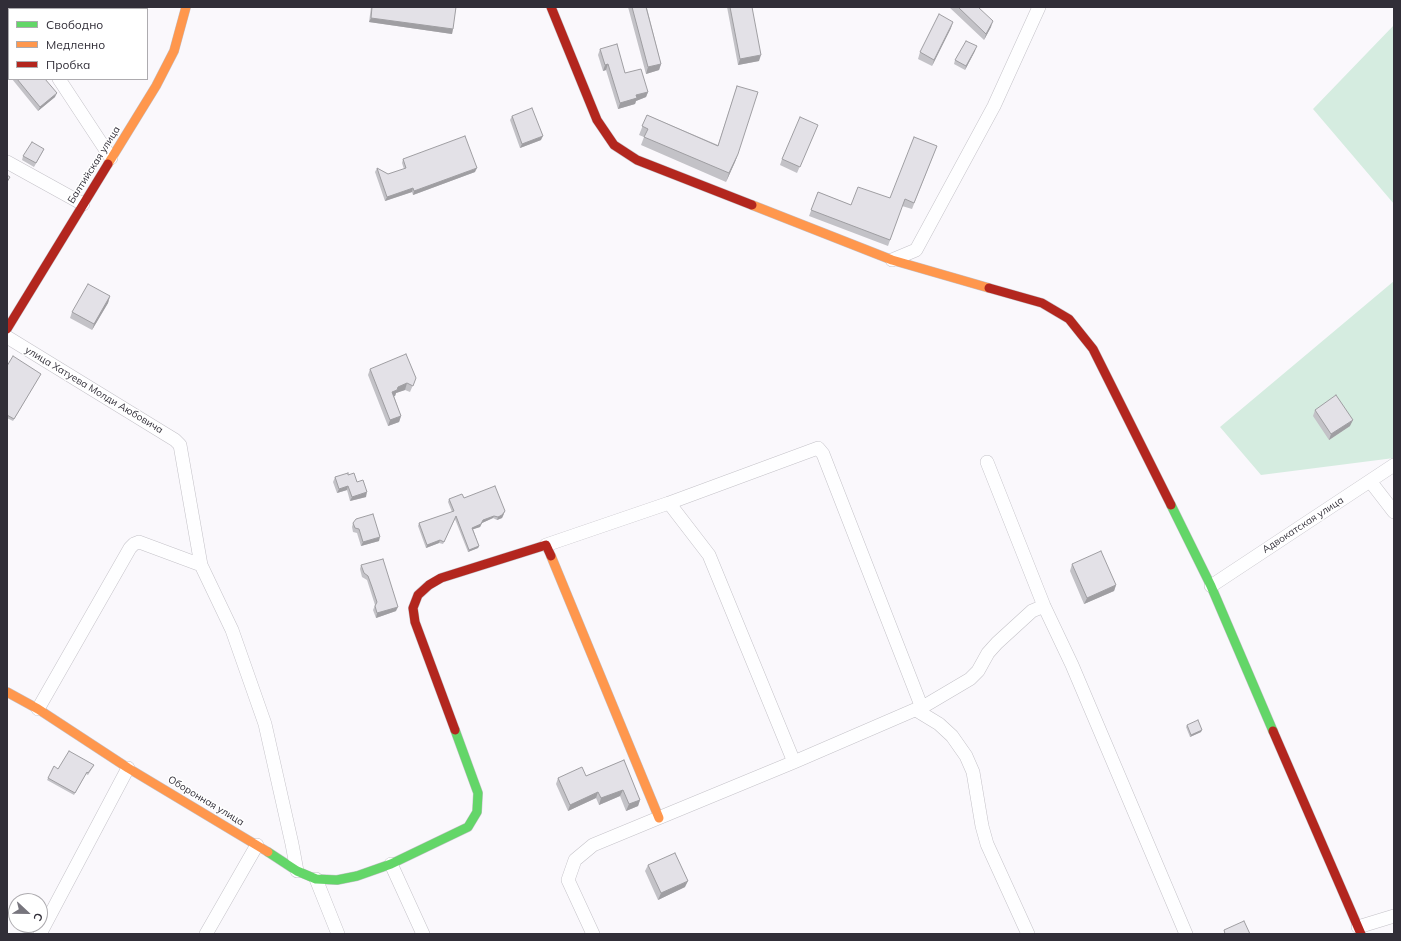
<!DOCTYPE html>
<meta charset="utf-8">
<style>
body{margin:0}
#map{position:relative;width:1401px;height:941px;overflow:hidden;background:#faf8fc;font-family:Mulish,sans-serif}
canvas{display:block}
.frame{position:absolute;inset:0;border:8px solid #312e38;pointer-events:none}
.legend{position:absolute;left:8px;top:8px;width:140px;height:72px;box-sizing:border-box;background:#fff;border:1px solid #adabaf;margin:0;padding:5px 7px;list-style:none;font-size:12px;color:#312e38}
.legend li{display:flex;align-items:center;gap:8px;height:20px}
.legend b{width:20px;border:1px solid #adabaf}
.north{position:absolute;left:8px;top:893px;width:40px;height:40px;box-sizing:border-box;background:#fff;border:1px solid #adabaf;border-radius:50%;rotate:112deg;font-size:11px;font-weight:700;line-height:16px;text-align:center;color:#312e38}
.north::after{content:'';display:block;margin:auto;width:14px;height:18px;background:#77757d;clip-path:polygon(50% 0,100% 100%,50% 72%,0 100%)}
</style>
<div id="map">
<canvas width="1401" height="941"></canvas>
<div class="frame"></div>
<ul class="legend">
<li><b style="height:5px;background:#63d668"></b>Свободно</li>
<li><b style="height:5px;background:#ff974d"></b>Медленно</li>
<li><b style="height:5px;background:#b3261e"></b>Пробка</li>
</ul>
<div class="north">С</div>
</div>
<script>
const g = document.querySelector('canvas').getContext('2d');
g.lineJoin = 'round';
function fill(path, color) { g.fillStyle = color; g.fill(path, 'evenodd'); }
const shape = rows => new Path2D(rows.map(r => 'M' + r).join(''));
function stroke(path, color, width, dash) { g.strokeStyle = color; g.lineWidth = width; g.lineCap = dash ? 'butt' : 'round'; g.setLineDash(dash || []); g.stroke(path); }
function write(font, color, halo, rows, align = 'center') {
  g.font = font + ' Mulish,sans-serif'; g.lineWidth = 3; g.setLineDash([]); g.textBaseline = 'middle'; g.strokeStyle = halo; g.fillStyle = color; for (const [text, x, y, turn = 0] of rows) {
    g.save(); g.translate(x, y); g.rotate((+turn || 0) * Math.PI / 180); g.textAlign = isNaN(turn) ? turn : align; if (halo) g.strokeText(text, 0, 0); g.fillText(text, 0, 0); g.restore();
  }
}
fill(shape([
 [1394,25,1394,204,1313,109],
 [1394,281,1394,458,1261,475,1220,427]
]), '#d5ece0');
const street = shape([
 [10,7,12,9],
 [59,79,111,158],
 [7,162,83,204],
 [892,260,916,250,994,106,1039,7],
 [7,337,175,440,180,445,201,565,232,630,265,724,292,844,297,871],
 [987,462,1044,606,1072,665,1186,934],
 [1370,481,1394,512],
 [669,503,709,555,794,762],
 [546,545,669,503,818,448,823,454,922,708],
 [1211,586,1394,465],
 [38,709,130,548,134,544,139,542,201,565],
 [916,710,939,724,952,736,966,756,973,772,982,826,987,844,1028,934],
 [391,864,423,934],
 [316,879,338,934],
 [1358,927,1394,916],
 [40,934,128,768],
 [206,934,257,845],
 [593,934,568,880,575,860,593,845,794,762,926,705,970,679,978,671,988,653,997,643,1032,611,1044,606]
]);
const fast = shape([
 [1171,505,1211,586,1273,731],
 [268,852,297,871,316,879,337,880,357,876,391,864,468,827,477,812,478,793,455,730]
]);
const slow = shape([
 [108,164,156,86,174,51,186,7],
 [752,205,892,260,989,288],
 [551,556,659,818],
 [7,692,38,709,128,768,268,852]
]);
const jam = shape([
 [551,7,597,120,614,145,637,160,752,205],
 [989,288,1042,303,1069,319,1093,349,1171,505],
 [7,329,108,164],
 [455,730,415,622,413,608,418,595,429,585,441,578,546,545,551,556],
 [1273,731,1361,934]
]);
stroke(street, '#c4c2c8', 14);
stroke(fast, '#c4c2c8', 10);
stroke(slow, '#c4c2c8', 10);
stroke(jam, '#c4c2c8', 10);
stroke(street, '#fefeff', 13);
stroke(fast, '#63d668', 9);
stroke(slow, '#ff974d', 9);
stroke(jam, '#b3261e', 9);
fill(shape([
 [28,7,70,7,71,9,29,9],
 [371,7,456,7,452,34,369,22],
 [628,7,651,7,647,8,661,64,659,70,646,74],
 [727,7,752,7,759,61,738,65],
 [949,7,978,7,991,27,984,40],
 [7,28,9,31,9,76,7,73],
 [951,28,932,66,918,59,920,52],
 [600,49,625,73,648,92,646,97,636,101,635,104,618,109,606,70,603,71,598,55],
 [975,51,965,70,954,64,955,60],
 [12,79,45,79,55,97,38,111],
 [737,86,738,154,735,162,726,182,641,145,644,137,639,135,647,115,718,145],
 [512,116,541,140,520,148,510,120],
 [815,131,797,173,780,165,782,159],
 [937,146,912,209,902,206,888,246,809,216,818,192,851,205,890,198],
 [44,149,42,153,34,167,22,160,23,156],
 [403,159,475,172,413,195,412,192,385,201,375,172,377,168,388,174,404,169,402,163],
 [110,296,108,303,92,330,70,318,72,312],
 [7,366,41,374,13,421,7,418],
 [370,369,416,378,410,392,405,390,396,393,395,396,394,396,401,416,399,422,388,426,368,375],
 [1315,410,1350,426,1329,440,1313,416],
 [348,475,357,482,366,497,350,501,347,490,337,493,333,482,335,477],
 [464,498,504,514,502,518,497,520,493,518,482,523,480,527,473,529,479,546,478,548,468,552,455,519,443,544,439,543,426,548,418,526,419,523,452,512,448,502,449,499],
 [353,523,379,541,361,546,357,533,353,532,352,527],
 [1072,564,1116,585,1114,591,1084,604,1070,571],
 [361,565,396,611,376,618,373,610,375,605,367,580,362,577,360,569],
 [1187,725,1201,732,1190,737,1186,727],
 [624,760,640,800,638,806,626,811,620,796,599,805,596,798,568,811,556,784,558,778,586,776],
 [94,765,93,767,88,775,86,774,74,795,47,780,48,778,58,769],
 [648,865,685,887,658,900,645,871]
]), '#c3c2c7');
fill(shape([
 [371,18,453,29,452,34,369,22],
 [993,21,991,27,984,40,986,34],
 [953,22,951,28,932,66,934,60],
 [977,46,975,51,965,70,966,66],
 [761,55,759,61,738,65,740,59],
 [608,64,606,70,603,71,605,65],
 [661,64,659,70,646,74,648,67],
 [648,92,646,97,636,101,635,104,618,109,620,103,636,95],
 [57,93,55,97,38,111,40,107],
 [543,136,541,140,520,148,522,144],
 [738,154,735,162,726,182,729,173],
 [477,168,475,172,413,195,414,191],
 [413,188,412,192,385,201,387,197],
 [110,296,108,303,92,330,94,324],
 [407,383,405,390,396,393,398,387],
 [397,390,395,396,389,398,392,392],
 [401,416,399,422,388,426,390,420],
 [1353,420,1350,426,1329,440,1331,434],
 [348,486,347,490,337,493,339,489],
 [367,492,366,497,350,501,352,497],
 [505,511,502,518,497,520,498,517],
 [494,516,493,518,482,523,480,527,471,530,472,528,483,520],
 [380,537,379,541,361,546,363,542],
 [440,540,439,543,426,548,427,545],
 [479,546,478,548,468,552,469,550],
 [1116,585,1114,591,1084,604,1087,598],
 [398,607,396,611,376,618,377,613],
 [1202,730,1201,732,1190,737,1191,735],
 [623,790,620,796,599,805,601,798],
 [598,792,596,798,568,811,570,805],
 [640,800,638,806,626,811,629,804],
 [688,881,685,887,658,900,661,893]
]), '#9f9ea2');
const building = shape([
 [32,7,70,7,71,9,34,9,32,7],
 [98,7,136,7,136,9,98,9,98,7],
 [372,7,456,7,453,29,371,18,372,7],
 [632,7,646,7,661,64,648,67,632,7],
 [730,7,752,7,761,55,740,59,730,7],
 [958,7,978,7,993,21,986,34,958,7],
 [939,14,953,22,934,60,920,52,939,14],
 [7,28,9,31,9,70,7,67,7,28],
 [966,41,977,46,966,66,955,60,966,41],
 [617,44,625,73,641,69,648,92,636,95,637,98,620,103,608,64,605,65,600,49,617,44],
 [17,79,45,79,57,93,40,107,17,79],
 [737,86,758,92,738,154,729,173,644,137,648,129,642,126,647,115,718,146,737,86],
 [532,108,543,136,522,144,512,116,532,108],
 [800,117,818,125,800,167,782,159,800,117],
 [465,136,477,168,414,191,413,188,387,197,377,168,388,174,406,168,403,159,465,136],
 [914,137,937,146,914,203,905,199,890,240,811,210,818,192,851,205,858,187,890,198,914,137],
 [32,142,44,149,36,163,23,156,32,142],
 [7,175,10,177,7,182,7,175],
 [88,284,110,296,94,324,72,312,88,284],
 [406,354,416,378,413,386,407,383,398,387,397,390,392,392,401,416,390,420,370,369,406,354],
 [13,356,41,374,14,419,7,415,7,366,13,356],
 [1336,395,1353,420,1331,434,1315,410,1336,395],
 [348,473,348,475,354,473,357,482,363,480,367,492,352,497,348,486,339,489,335,477,348,473],
 [495,486,505,511,502,515,498,517,494,516,483,520,481,524,472,528,479,546,469,550,456,516,444,542,440,540,427,545,419,523,454,511,449,499,462,494,464,498,495,486],
 [373,514,380,537,363,542,359,529,355,528,353,523,356,519,373,514],
 [1101,551,1116,585,1087,598,1072,564,1101,551],
 [383,559,398,607,377,613,375,606,377,602,372,587,368,576,364,573,361,565,383,559],
 [1198,720,1202,730,1191,735,1187,725,1198,720],
 [69,751,94,765,88,773,87,772,75,793,48,778,54,766,58,769,69,751],
 [624,760,640,800,629,804,623,790,601,798,598,792,570,805,558,778,582,767,586,776,624,760],
 [675,853,688,881,661,893,648,865,675,853],
 [1244,921,1250,934,1225,934,1224,930,1244,921]
]);
fill(building, '#e3e1e7');
stroke(building, '#9f9ea2', 1);
write('10px', '#312e38', '#fff', [
 ["Балтийская улица",94,165,-58],
 ["улица Хатуева Молди Аюбовича",94,390,31],
 ["Адвокатская улица",1303,525,-33],
 ["Оборонная улица",206,801,31]
]);
</script>
